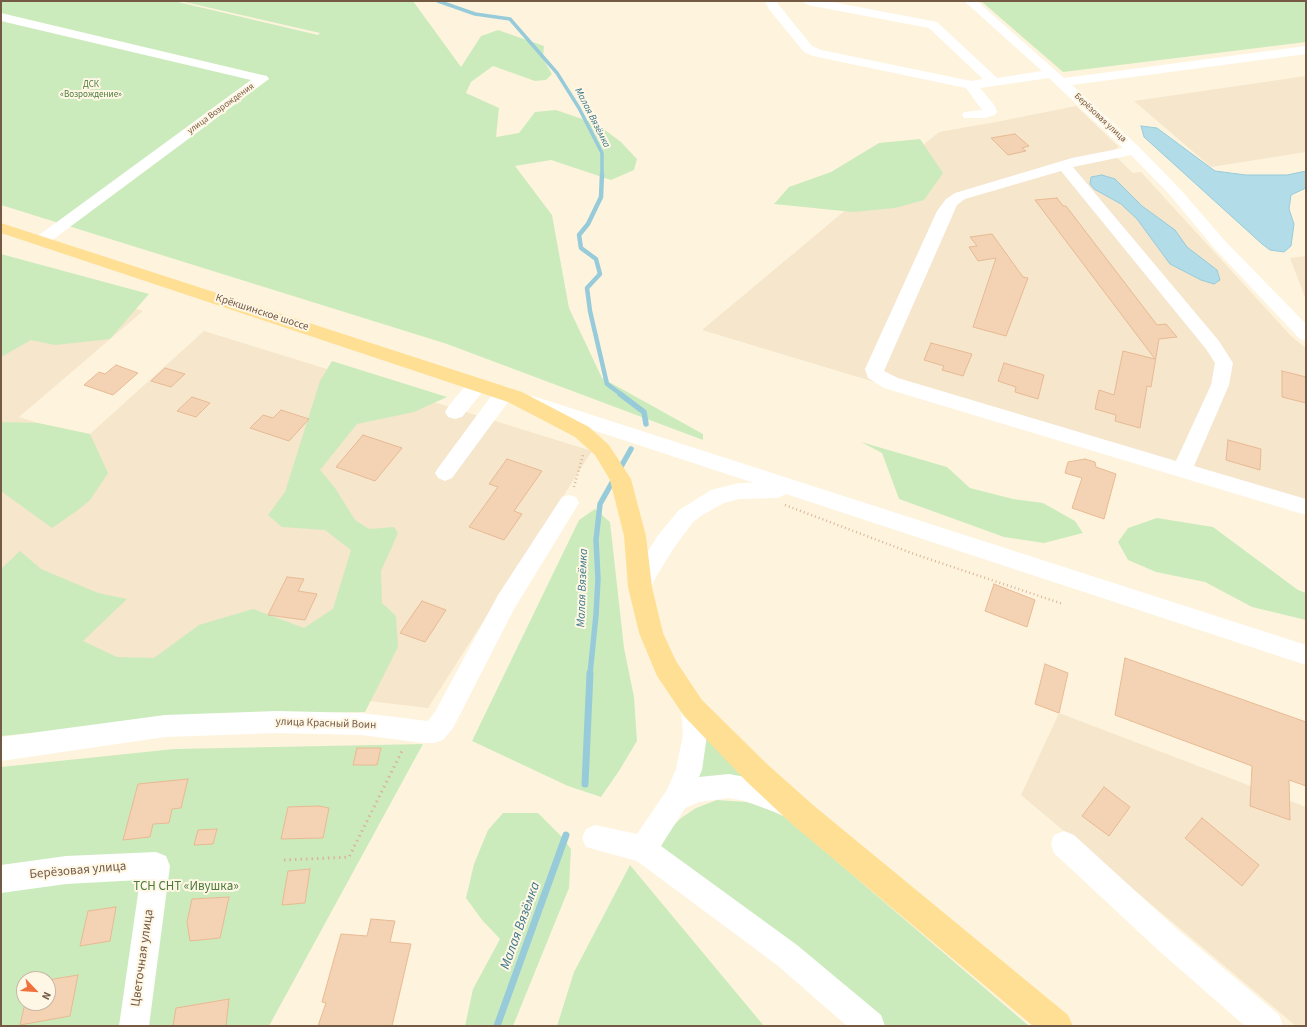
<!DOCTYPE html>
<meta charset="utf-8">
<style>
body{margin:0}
#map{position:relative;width:1307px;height:1027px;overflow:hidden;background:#fef4de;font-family:"Source Sans 3",sans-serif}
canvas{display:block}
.frame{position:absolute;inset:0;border:2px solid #745945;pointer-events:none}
.north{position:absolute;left:16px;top:971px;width:40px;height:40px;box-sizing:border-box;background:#fff7e5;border:1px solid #c7b8a5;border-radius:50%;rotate:115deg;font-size:11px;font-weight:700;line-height:16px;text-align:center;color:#745945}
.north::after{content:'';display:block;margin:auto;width:14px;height:18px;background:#f0713b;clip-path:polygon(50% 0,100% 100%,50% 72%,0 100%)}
</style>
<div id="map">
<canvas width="1307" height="1027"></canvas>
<div class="frame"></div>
<div class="north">N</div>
</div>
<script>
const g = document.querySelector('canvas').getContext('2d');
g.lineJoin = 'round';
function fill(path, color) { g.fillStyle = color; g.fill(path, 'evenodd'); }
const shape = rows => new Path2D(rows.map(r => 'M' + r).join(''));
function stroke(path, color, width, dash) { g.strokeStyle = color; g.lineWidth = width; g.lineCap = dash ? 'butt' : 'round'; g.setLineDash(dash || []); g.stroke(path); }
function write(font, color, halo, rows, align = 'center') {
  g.font = font + ' "Source Sans 3",sans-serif'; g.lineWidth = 4; g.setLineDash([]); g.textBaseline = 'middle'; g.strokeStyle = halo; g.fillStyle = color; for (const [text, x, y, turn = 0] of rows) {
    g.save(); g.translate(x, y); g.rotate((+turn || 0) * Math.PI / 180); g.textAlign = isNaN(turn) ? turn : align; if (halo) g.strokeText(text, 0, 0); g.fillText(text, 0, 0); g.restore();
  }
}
fill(shape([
 [1306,76,1306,152,1211,167,1134,101],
 [1076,106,1119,147,1111,152,1133,173,1141,172,1291,336,1306,348,1306,512,702,330,939,132,996,122],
 [1306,256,1306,300,1290,258],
 [1,267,143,311,19,417,38,423,90,434,204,331,592,451,428,708,107,670,1,666],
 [1059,713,1306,807,1306,1026,1296,1026,1021,795]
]), '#f5e6cc');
fill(shape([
 [1,1,174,1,318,35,320,33,180,1,413,1,461,67,481,36,498,30,544,46,543,59,552,74,546,80,535,81,493,66,471,82,466,93,499,108,496,137,519,133,535,112,556,110,597,124,621,142,637,159,634,170,611,180,551,160,515,166,552,215,569,308,602,378,703,434,703,440,447,344,1,205],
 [981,1,1306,1,1306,42,1063,72],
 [920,139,943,173,924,200,895,208,853,212,774,204,789,187,831,172,879,143],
 [1,254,149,294,110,339,55,345,31,340,1,357],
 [332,361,447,397,414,412,357,424,320,470,335,488,355,520,369,529,394,527,398,533,381,571,382,603,396,616,398,647,365,712,229,715,1,736,1,569,20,551,41,569,98,593,127,599,83,641,117,657,154,658,199,625,253,609,304,628,333,609,351,550,325,530,282,527,268,515,285,492,320,381],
 [1,422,38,423,90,434,108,473,90,500,78,510,52,528,1,491],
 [861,442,947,467,970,488,1013,499,1043,503,1075,521,1083,533,1044,543,1004,537,899,499,882,453],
 [595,509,610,522,624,648,634,697,637,741,619,771,601,797,568,786,472,741,579,520],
 [1157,518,1213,527,1298,590,1306,593,1306,620,1252,607,1205,582,1156,572,1128,560,1118,542,1128,528],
 [700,730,767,790,707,781,694,776],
 [423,744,269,1026,1,1026,1,767,174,749],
 [24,979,48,979,48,1003,24,1003],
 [717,800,746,802,762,806,785,817,1029,1026,882,1026,653,851,673,826,681,818,696,808],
 [503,813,538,813,561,836,571,849,569,888,513,1026,465,1026,473,989,500,939,482,920,466,898,474,864,488,830],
 [630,865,764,1026,557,1026,574,972]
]), '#ccebbc');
const water = shape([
 [1141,126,1157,128,1215,171,1246,175,1287,175,1306,171,1306,188,1291,195,1289,209,1294,224,1291,246,1284,252,1270,250,1262,244,1144,137,1141,126],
 [1102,175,1115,179,1142,206,1175,230,1187,247,1217,270,1220,280,1214,284,1201,280,1170,264,1137,219,1121,204,1094,189,1090,184,1091,177,1102,175]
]);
fill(water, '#b2dce7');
stroke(water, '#97cbda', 1);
stroke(shape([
 [438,1,475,14,510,19,557,73,579,108,602,153,602,175]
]), '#97cbda', 3.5);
stroke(shape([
 [602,174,601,197,588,224,579,235,581,248,596,259,600,274,587,288,590,311,607,384,622,395]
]), '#97cbda', 4.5);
stroke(shape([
 [620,394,644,412,646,424],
 [618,472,631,449],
 [590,674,596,615,598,579,596,540,600,504,614,479]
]), '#97cbda', 5.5);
stroke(shape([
 [585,784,590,673],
 [497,1026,566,835]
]), '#97cbda', 7);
const building = shape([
 [1015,134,1029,146,1022,148,1026,151,1008,155,991,138,1015,134],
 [1057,198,1063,206,1066,206,1157,325,1166,324,1177,337,1159,339,1151,387,1147,386,1140,428,1115,421,1116,415,1095,409,1099,390,1114,395,1123,351,1155,359,1035,200,1057,198],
 [992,234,1023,277,1028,278,1006,336,973,327,996,258,978,261,969,247,977,246,970,237,992,234],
 [931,343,972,354,963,376,942,370,944,366,924,360,931,343],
 [1004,363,1044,375,1038,399,1015,392,1016,387,998,381,1004,363],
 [116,365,138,373,113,395,84,385,99,372,105,374,116,365],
 [165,368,185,374,171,387,151,381,165,368],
 [1282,371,1306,377,1306,403,1282,397,1282,371],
 [192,397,210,403,196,417,177,411,192,397],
 [281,410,309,419,289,441,250,428,263,415,273,418,281,410],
 [363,435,402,448,375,481,336,467,363,435],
 [1228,440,1261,449,1260,470,1226,460,1228,440],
 [507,459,542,471,514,511,522,514,504,540,469,527,498,487,489,484,507,459],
 [1085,459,1095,462,1096,467,1116,474,1104,519,1072,508,1082,478,1065,473,1068,462,1085,459],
 [287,577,304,579,298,591,317,594,305,620,268,615,287,577],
 [994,584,1035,600,1027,627,985,611,994,584],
 [422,601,446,610,425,642,400,633,422,601],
 [1125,658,1306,722,1306,786,1289,780,1290,820,1250,806,1252,766,1115,715,1125,658],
 [1045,664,1068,673,1059,713,1035,704,1045,664],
 [357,748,381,748,377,765,353,765,357,748],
 [188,779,181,808,172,809,169,823,153,824,150,837,123,840,138,784,188,779],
 [1104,787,1130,807,1109,836,1082,816,1104,787],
 [319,806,329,808,323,838,281,839,288,807,319,806],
 [1202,818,1259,865,1242,886,1185,838,1202,818],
 [217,829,213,844,194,845,198,830,217,829],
 [310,869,305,903,282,905,288,871,310,869],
 [229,897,220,938,190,941,187,922,192,899,229,897],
 [116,907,110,941,80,946,88,911,116,907],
 [371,919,395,921,390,942,411,944,392,1026,318,1026,326,1003,322,1002,341,934,367,936,371,919],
 [78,975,70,1016,20,1025,25,1003,48,1003,48,980,78,975],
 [229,999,226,1026,173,1026,176,1008,229,999]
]);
fill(building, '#f4d2b4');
stroke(building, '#e8ba93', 1);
stroke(shape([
 [574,487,583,455],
 [785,505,914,554,1063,604]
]), '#d9b698', 2.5, [1, 3]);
stroke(shape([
 [284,860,349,857,403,749]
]), '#d9b698', 3, [1.5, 4]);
fill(shape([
 [765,1,777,1,778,4,812,46,821,50,971,81,983,79,929,28,808,5,802,1,827,1,937,22,997,78,1042,71,964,1,977,1,1064,78,1306,46,1306,54,1072,85,1139,147,1180,189,1226,242,1306,324,1306,341,1300,339,1214,248,1170,195,1131,155,1073,167,1219,341,1233,363,1229,385,1194,466,1306,499,1306,515,884,388,868,378,865,369,937,211,946,199,955,193,1072,158,1123,148,1049,78,980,88,995,106,997,112,995,115,985,118,964,118,962,115,964,112,982,110,966,88,813,56,804,52,768,8,765,1],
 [1061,171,1206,349,1215,363,1211,385,1176,461,898,378,884,371,957,205,965,199,1061,171],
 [1,13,262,75,267,76,269,79,47,244,41,246,35,244,33,241,35,238,251,80,1,21,1,13],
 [477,379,484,380,486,385,484,390,462,417,455,419,448,417,445,412,448,407,470,380,477,379],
 [504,386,511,388,513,393,511,398,452,478,445,481,438,478,435,473,438,468,497,388,504,386],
 [533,396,1306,645,1306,665,786,494,778,498,739,499,724,503,704,514,693,522,675,546,656,577,648,594,640,596,632,594,629,587,638,567,659,534,679,510,711,490,739,483,754,483,526,408,523,403,526,398,533,396],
 [569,495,576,497,579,503,514,609,453,728,443,740,434,743,424,743,361,735,277,733,165,737,1,761,1,737,165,715,277,711,361,713,428,721,435,712,498,595,562,497,569,495],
 [693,697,702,700,705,708,707,735,702,770,699,777,729,774,745,777,797,795,801,804,797,813,788,817,745,801,729,798,699,802,685,808,661,846,797,945,881,1015,885,1026,847,1026,777,965,637,861,586,847,582,838,586,829,595,825,637,834,667,790,676,769,683,735,681,708,684,700,693,697],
 [1064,831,1074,835,1177,929,1279,1015,1283,1026,1245,1026,1157,949,1054,853,1051,844,1054,835,1064,831],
 [156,852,166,856,170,866,149,1026,119,1026,140,880,66,884,1,893,1,865,66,856,156,852]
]), '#fff');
fill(shape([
 [1,223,522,392,589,427,609,445,631,479,646,536,652,587,663,633,676,661,702,700,767,764,813,805,1068,1015,1073,1026,1033,1026,793,825,747,782,684,716,657,676,639,633,628,587,624,536,610,480,595,455,575,437,508,402,1,233,1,223]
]), '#ffdf93');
write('9px', '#4b7b3c', '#fff7e5', [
 ["ДСК",91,85],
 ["«Возрождение»",91,95]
]);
write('9px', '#745945', '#fff7e5', [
 ["улица Возрождения",221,109,-36],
 ["Берёзовая улица",1100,118,43]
]);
write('italic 10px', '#3d778a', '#fff7e5', [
 ["Малая Вязёмка",592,118,63]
]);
write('11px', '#745945', '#fff7e5', [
 ["Крёкшинское шоссе",262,313,18],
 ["улица Красный Воин",326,724,2]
]);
write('italic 12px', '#3d778a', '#fff7e5', [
 ["Малая Вязёмка",583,588,-88]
]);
write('13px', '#745945', '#fff7e5', [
 ["Берёзовая улица",78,871,-5],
 ["Цветочная улица",143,958,-82]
]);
write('13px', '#4b7b3c', '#fff7e5', [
 ["ТСН СНТ «Ивушка»",186,887]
]);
write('italic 14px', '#3d778a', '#fff7e5', [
 ["Малая Вязёмка",521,926,-70]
]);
</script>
